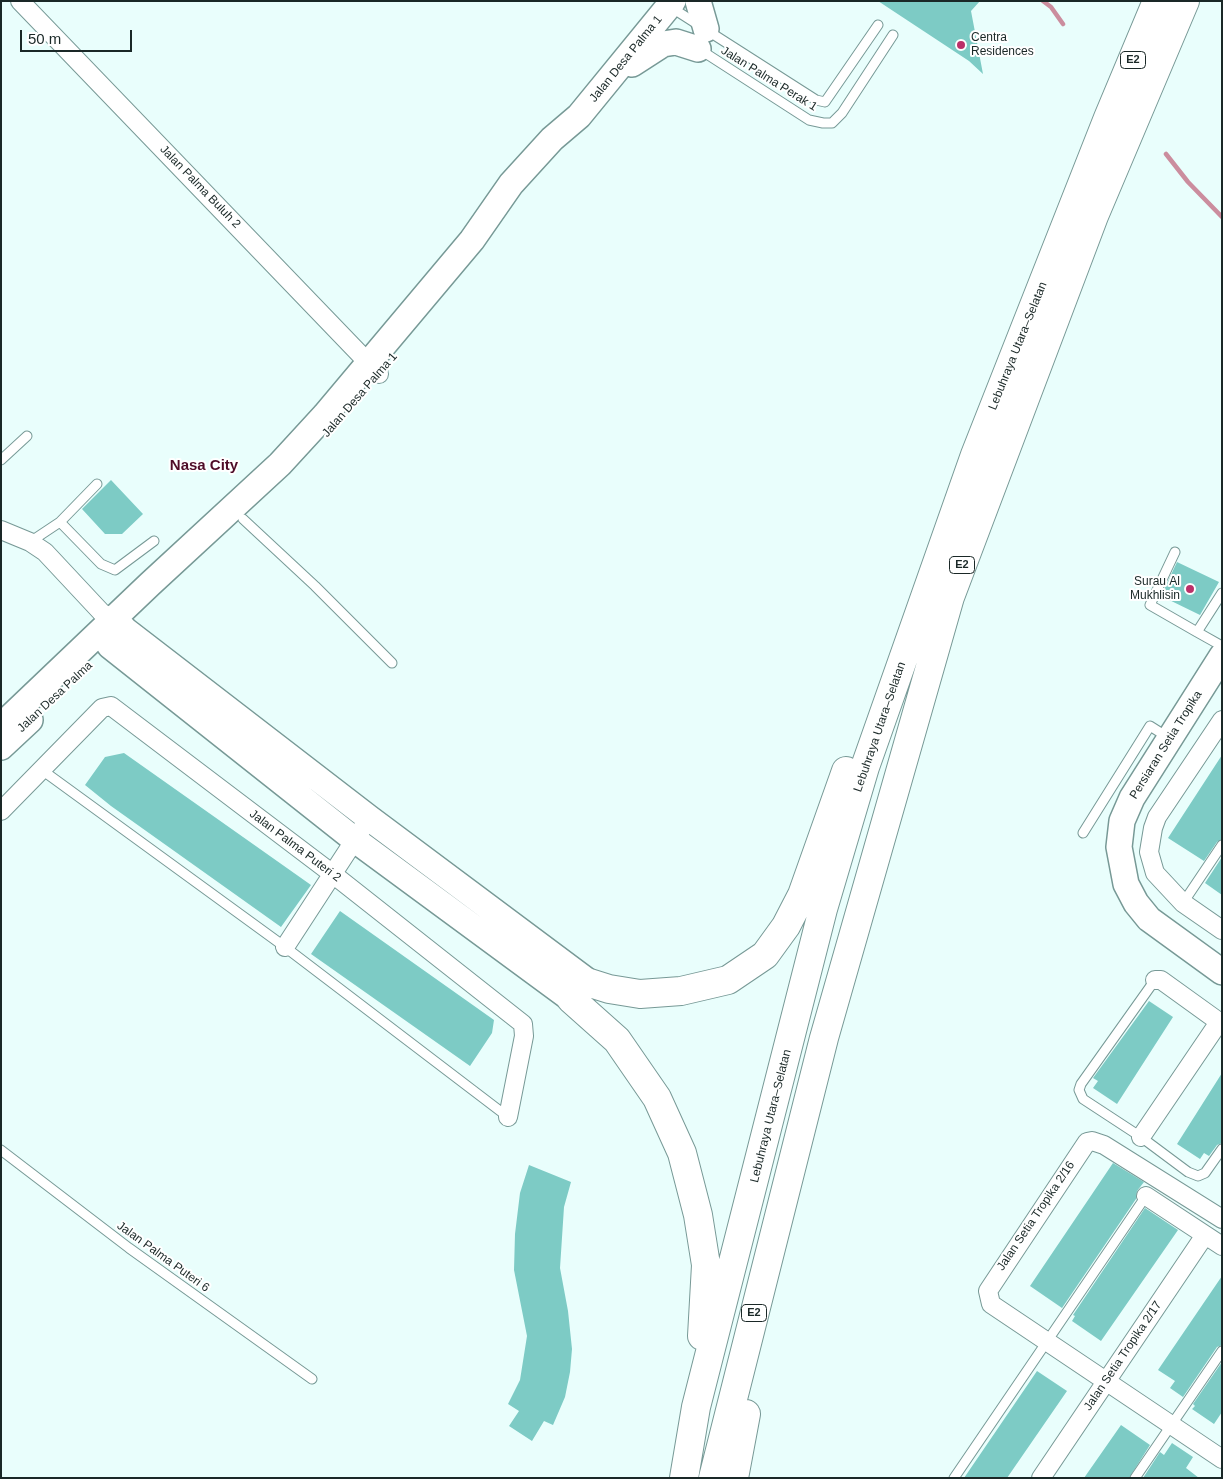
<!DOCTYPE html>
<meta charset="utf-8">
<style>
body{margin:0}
#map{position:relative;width:1223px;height:1479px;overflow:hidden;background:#e9fefc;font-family:Helvetica,sans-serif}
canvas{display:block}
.frame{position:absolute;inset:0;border:2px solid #1a2827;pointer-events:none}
.scale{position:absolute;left:20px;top:30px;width:112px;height:22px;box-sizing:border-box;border:2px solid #1a2827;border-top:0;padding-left:6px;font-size:15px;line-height:18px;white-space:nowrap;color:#1a2827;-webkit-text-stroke:4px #fff;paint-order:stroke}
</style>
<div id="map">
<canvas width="1223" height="1479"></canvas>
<div class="frame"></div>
<div class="scale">50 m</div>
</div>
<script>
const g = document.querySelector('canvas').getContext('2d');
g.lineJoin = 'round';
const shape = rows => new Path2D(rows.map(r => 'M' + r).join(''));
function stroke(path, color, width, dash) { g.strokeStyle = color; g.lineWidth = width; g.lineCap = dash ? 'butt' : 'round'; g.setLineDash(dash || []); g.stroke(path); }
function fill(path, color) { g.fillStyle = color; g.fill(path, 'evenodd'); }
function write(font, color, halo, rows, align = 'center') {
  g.font = font + ' Helvetica,sans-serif'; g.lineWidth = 4; g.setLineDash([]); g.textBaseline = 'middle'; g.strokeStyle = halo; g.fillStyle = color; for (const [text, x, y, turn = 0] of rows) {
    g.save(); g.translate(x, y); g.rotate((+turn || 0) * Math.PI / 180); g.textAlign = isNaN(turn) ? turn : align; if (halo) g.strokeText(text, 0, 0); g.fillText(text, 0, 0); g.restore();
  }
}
stroke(shape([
 [1043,1,1051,7,1063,24],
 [1166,154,1188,182,1222,217]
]), '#cb8d9e', 4.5);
fill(shape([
 [878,1,980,1,971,11,983,74,969,61],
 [111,480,143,514,122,534,105,534,82,509],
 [1177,562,1219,582,1200,615,1161,596],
 [124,753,311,885,281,927,111,806,85,785,105,757],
 [1222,755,1222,839,1217,842,1204,861,1168,838],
 [1222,857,1222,895,1205,883],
 [340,911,494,1020,492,1033,470,1066,311,954],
 [1149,1001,1173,1017,1117,1104,1093,1088,1098,1081,1093,1078],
 [1222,1073,1222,1143,1217,1145,1209,1156,1204,1153,1200,1159,1177,1144],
 [1113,1163,1144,1182,1137,1191,1136,1199,1062,1308,1030,1286],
 [529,1165,571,1182,564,1207,560,1268,568,1311,572,1349,570,1372,565,1397,553,1425,544,1421,532,1441,509,1426,519,1411,508,1404,520,1380,527,1336,514,1270,515,1234,520,1193],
 [1145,1208,1178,1230,1101,1341,1072,1321,1075,1316,1073,1315],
 [1222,1276,1222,1345,1217,1347,1183,1397,1170,1388,1175,1381,1158,1370],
 [1222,1362,1222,1412,1214,1424,1192,1409,1195,1406,1193,1404],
 [1037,1371,1067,1391,1007,1478,964,1478],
 [1121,1425,1150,1445,1129,1478,1084,1478],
 [1172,1443,1193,1457,1186,1468,1199,1478,1143,1478,1160,1452,1164,1455]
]), '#7dcbc5');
const lane = shape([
 [669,6,816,100,825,102,878,25],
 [699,49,809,120,823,123,832,123,842,113,893,35],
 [1,460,27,436],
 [243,519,315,586,392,663],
 [60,522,101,564,115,570,154,541],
 [30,542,60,522,97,484],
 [1175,552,1150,605,1197,632,1222,593],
 [1197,632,1222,646],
 [42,770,285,947,508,1117],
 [1083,833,1150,726,1169,738],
 [1183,903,1222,845],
 [1155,980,1081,1084,1079,1090,1083,1099,1141,1137,1188,1172,1198,1176,1205,1173,1222,1149],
 [1,1150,129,1248,312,1379],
 [954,1478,1146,1196],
 [1135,1478,1222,1351]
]);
const street = shape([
 [20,1,379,374],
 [1,530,30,542,45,552,102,613,115,619],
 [1222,720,1157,817,1153,828,1149,852,1155,873,1183,903,1222,930],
 [1,811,102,708,111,706,334,875,523,1024,524,1036,508,1117],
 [285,947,369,818],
 [1155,980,1161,980,1222,1024],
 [1141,1137,1219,1022],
 [1146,1196,1222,1246],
 [1222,1219,1104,1145,1092,1141,1087,1142,988,1291,991,1304,1222,1459],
 [1041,1478,1205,1235]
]);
const secondary = shape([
 [698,1,706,29],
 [632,64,663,44,676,42,698,49],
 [115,619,125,630,369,818,590,983],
 [101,633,110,646,355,840,571,999],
 [1222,656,1132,798,1122,821,1119,847,1126,884,1136,903,1149,919,1222,972],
 [1,726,150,584,280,464,325,415,472,240,511,184,552,139,579,116,673,1],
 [1,747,30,720]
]);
const highway = shape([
 [590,983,609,989,640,994,681,991,728,980,765,955,786,926,802,895,846,771],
 [571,999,617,1040,657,1098,682,1153,698,1215,706,1265,702,1336],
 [684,1478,696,1407,823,909,865,767,975,455,1108,118,1157,1],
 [713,1478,824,1038,950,597,1094,216,1185,1],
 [734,1478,746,1414]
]);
stroke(lane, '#779996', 11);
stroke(street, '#779996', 20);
stroke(secondary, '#779996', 28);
stroke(highway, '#779996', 30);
stroke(lane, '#fff', 9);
stroke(street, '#fff', 18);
stroke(secondary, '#fff', 25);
stroke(highway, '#fff', 28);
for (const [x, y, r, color] of [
 [961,45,5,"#bb3069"],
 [1190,589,5,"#bb3069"]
]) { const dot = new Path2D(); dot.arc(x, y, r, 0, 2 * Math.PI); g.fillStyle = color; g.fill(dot); stroke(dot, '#fff', 2); }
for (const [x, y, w] of [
 [1133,60,25],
 [962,565,25],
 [754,1313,25]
]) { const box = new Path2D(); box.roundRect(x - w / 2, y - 8.5, w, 17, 4); g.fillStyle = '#fff'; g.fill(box); stroke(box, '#1a2827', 1); }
write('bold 11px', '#1a2827', null, [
 ["E2",1133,60],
 ["E2",962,565],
 ["E2",754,1313]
]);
write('12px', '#1a2827', '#fff', [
 ["Centra",971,38],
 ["Residences",971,52],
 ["Surau Al",1180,582,"right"],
 ["Mukhlisin",1180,596,"right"]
], 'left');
write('12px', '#1a2827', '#fff', [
 ["Jalan Desa Palma 1",626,59,-51],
 ["Jalan Palma Perak 1",769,79,32],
 ["Jalan Palma Buluh 2",200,187,46],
 ["Lebuhraya Utara–Selatan",1018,346,-68],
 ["Jalan Desa Palma 1",360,395,-49],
 ["Jalan Desa Palma",55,697,-43],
 ["Lebuhraya Utara–Selatan",880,727,-71],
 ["Persiaran Setia Tropika",1166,745,-58],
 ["Jalan Palma Puteri 2",295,846,37],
 ["Lebuhraya Utara–Selatan",771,1116,-76],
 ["Jalan Setia Tropika 2/16",1036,1216,-56],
 ["Jalan Palma Puteri 6",163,1257,36],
 ["Jalan Setia Tropika 2/17",1123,1356,-56]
]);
write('bold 15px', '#4f0c28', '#fff', [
 ["Nasa City",204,466]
]);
</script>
